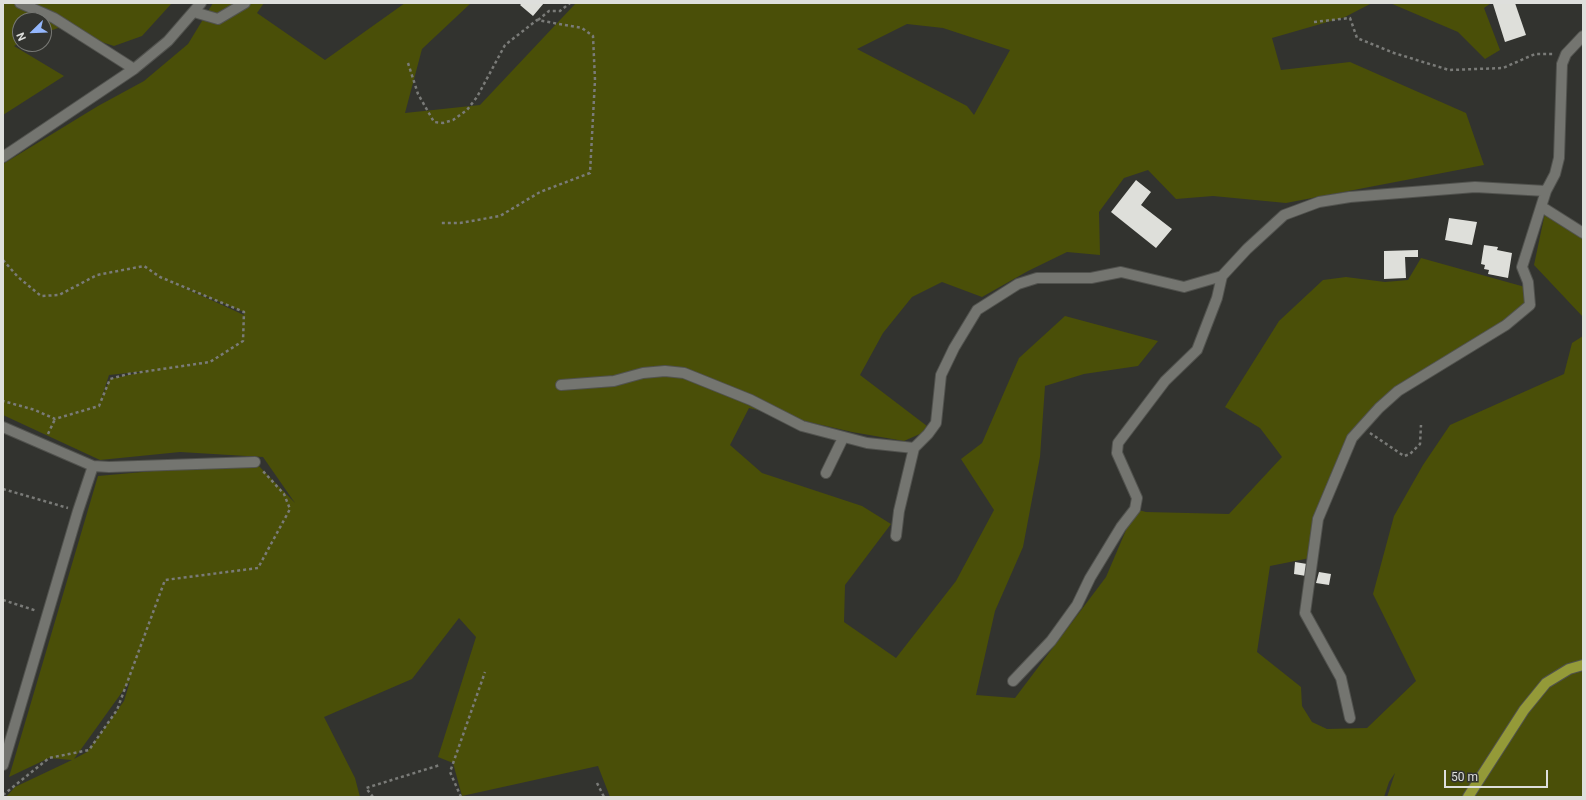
<!DOCTYPE html>
<style>
body{margin:0}
#map{position:relative;width:1586px;height:800px;overflow:hidden;background:#32332f;font-family:Roboto,sans-serif}
canvas{display:block}
.frame{position:absolute;inset:0;border:4px solid #dedfdc;pointer-events:none}
.north{position:absolute;left:12px;top:12px;width:40px;height:40px;box-sizing:border-box;background:#32332f;border:1px solid #777874;border-radius:50%;rotate:247deg;font-size:11px;font-weight:700;line-height:16px;text-align:center;color:#dedfdc}
.north::after{content:'';display:block;margin:auto;width:14px;height:18px;background:#94b7fd;clip-path:polygon(50% 0,100% 100%,50% 72%,0 100%)}
.scale{position:absolute;left:1444px;top:770px;width:104px;height:18px;box-sizing:border-box;border:2px solid #dedfdc;border-top:0;padding-left:5px;font-size:12px;line-height:14px;white-space:nowrap;color:#dedfdc;-webkit-text-stroke:3px #32332f;paint-order:stroke}
</style>
<div id="map">
<canvas width="1586" height="800"></canvas>
<div class="frame"></div>
<div class="north">N</div>
<div class="scale">50 m</div>
</div>
<script>
const g = document.querySelector('canvas').getContext('2d');
g.lineJoin = 'round';
function fill(path, color) { g.fillStyle = color; g.fill(path, 'evenodd'); }
const shape = rows => new Path2D(rows.map(r => 'M' + r).join(''));
function stroke(path, color, width, dash) { g.strokeStyle = color; g.lineWidth = width; g.lineCap = dash ? 'butt' : 'round'; g.setLineDash(dash || []); g.stroke(path); }
fill(shape([
 [3,3,172,3,142,36,114,46,58,28,44,33,44,20,20,20,20,43,14,46,64,76,3,115],
 [213,3,264,3,257,13,325,60,405,3,471,3,422,49,405,113,480,105,576,3,1372,3,1345,17,1272,38,1281,70,1350,62,1466,113,1484,165,1286,203,1213,196,1176,199,1148,170,1124,178,1099,212,1100,255,1067,252,1028,271,982,297,942,282,912,297,883,333,860,375,927,426,922,433,904,441,852,432,749,408,730,445,762,473,862,506,891,524,845,585,844,622,896,658,956,581,994,510,961,459,982,443,1019,358,1065,316,1158,341,1138,366,1084,374,1045,386,1040,457,1023,547,995,611,976,695,1015,698,1106,577,1135,509,1146,512,1229,514,1282,457,1260,428,1225,407,1279,321,1323,280,1346,277,1385,282,1408,280,1421,258,1525,287,1530,304,1512,317,1437,363,1361,427,1321,513,1310,558,1270,566,1257,652,1301,687,1302,706,1312,722,1327,729,1367,728,1416,681,1373,594,1394,516,1423,465,1450,425,1564,374,1572,343,1583,336,1583,797,1387,797,1395,773,1389,782,1384,797,610,797,598,766,462,796,453,763,438,757,476,637,459,618,412,679,324,717,355,778,360,797,6,797,15,787,72,760,49,758,9,777,98,476,255,462,295,503,263,457,180,452,100,460,3,415,3,164,98,106,144,81,188,44],
 [907,24,943,28,1010,50,974,115,967,106,857,49],
 [176,284,244,312,244,315],
 [147,371,110,379,101,400,109,375],
 [130,681,124,701,87,752,74,759],
 [1390,3,1491,3,1484,8,1500,50,1485,59,1458,32],
 [1545,213,1583,238,1583,317,1534,265]
]), '#4a4f08');
fill(shape([
 [522,3,544,3,533,16,520,5],
 [1497,3,1515,3,1526,35,1505,42,1493,4],
 [1136,180,1151,192,1141,205,1172,229,1156,248,1111,212],
 [1449,218,1477,222,1472,245,1445,240],
 [1484,245,1498,247,1497,250,1512,253,1508,278,1488,274,1489,270,1484,269,1485,265,1481,264],
 [1418,250,1418,257,1405,257,1406,278,1384,279,1384,251],
 [1295,562,1307,564,1306,576,1294,574],
 [1319,572,1331,574,1329,585,1316,583]
]), '#dedfda');
const minor = shape([
 [20,3,54,18,134,69],
 [194,12,218,19,245,3],
 [3,157,134,69,168,41,201,3],
 [1542,207,1583,233],
 [561,385,614,381,643,373,665,371,684,373,751,400,802,426,867,443,914,448,928,434,936,423,941,375,954,348,977,310,1018,284,1037,278,1091,278,1121,272,1184,287,1222,276,1247,249,1284,215,1319,202,1350,197,1475,187,1546,191],
 [3,427,93,466,109,467,255,462],
 [826,473,843,438],
 [896,536,899,511,914,448],
 [1013,681,1051,641,1077,605,1090,578,1121,527,1135,509,1137,498,1117,453,1118,443,1165,381,1197,350,1217,298,1222,276],
 [1350,718,1341,678,1305,613,1318,519,1352,438,1379,408,1398,391,1506,325,1530,305,1528,282,1522,267,1546,191,1555,174,1559,158,1562,64,1566,54,1583,36],
 [3,765,78,511,93,466]
]);
const major = shape([
 [1468,797,1524,710,1546,683,1569,669,1583,665]
]);
stroke(minor, '#51524e', 12);
stroke(major, '#51524e', 12);
stroke(shape([
 [538,20,549,11,560,11,570,3],
 [1314,22,1350,18,1357,38,1394,53,1449,70,1503,68,1535,54,1553,54],
 [408,63,418,94,434,122,443,123,453,120,467,110,477,97,505,45,537,20,582,28,593,36,595,80,590,173,540,192,500,216,460,223,439,223],
 [3,260,18,277,41,296,59,295,97,275,144,266,160,277,244,312,243,341,210,362,128,374,110,379,99,406,55,419,35,410,3,401],
 [1370,433,1404,456,1410,454,1420,444,1421,425],
 [48,434,55,419],
 [3,489,68,508],
 [3,600,37,611],
 [597,783,604,797],
 [3,795,49,758,89,750,117,710,165,580,258,568,290,509,284,494,262,470],
 [373,797,366,788,440,765],
 [461,797,450,772,485,672]
]), '#7a7b78', 2.5, [3, 3]);
stroke(minor, '#747570', 10);
stroke(major, '#949a38', 10);
</script>
